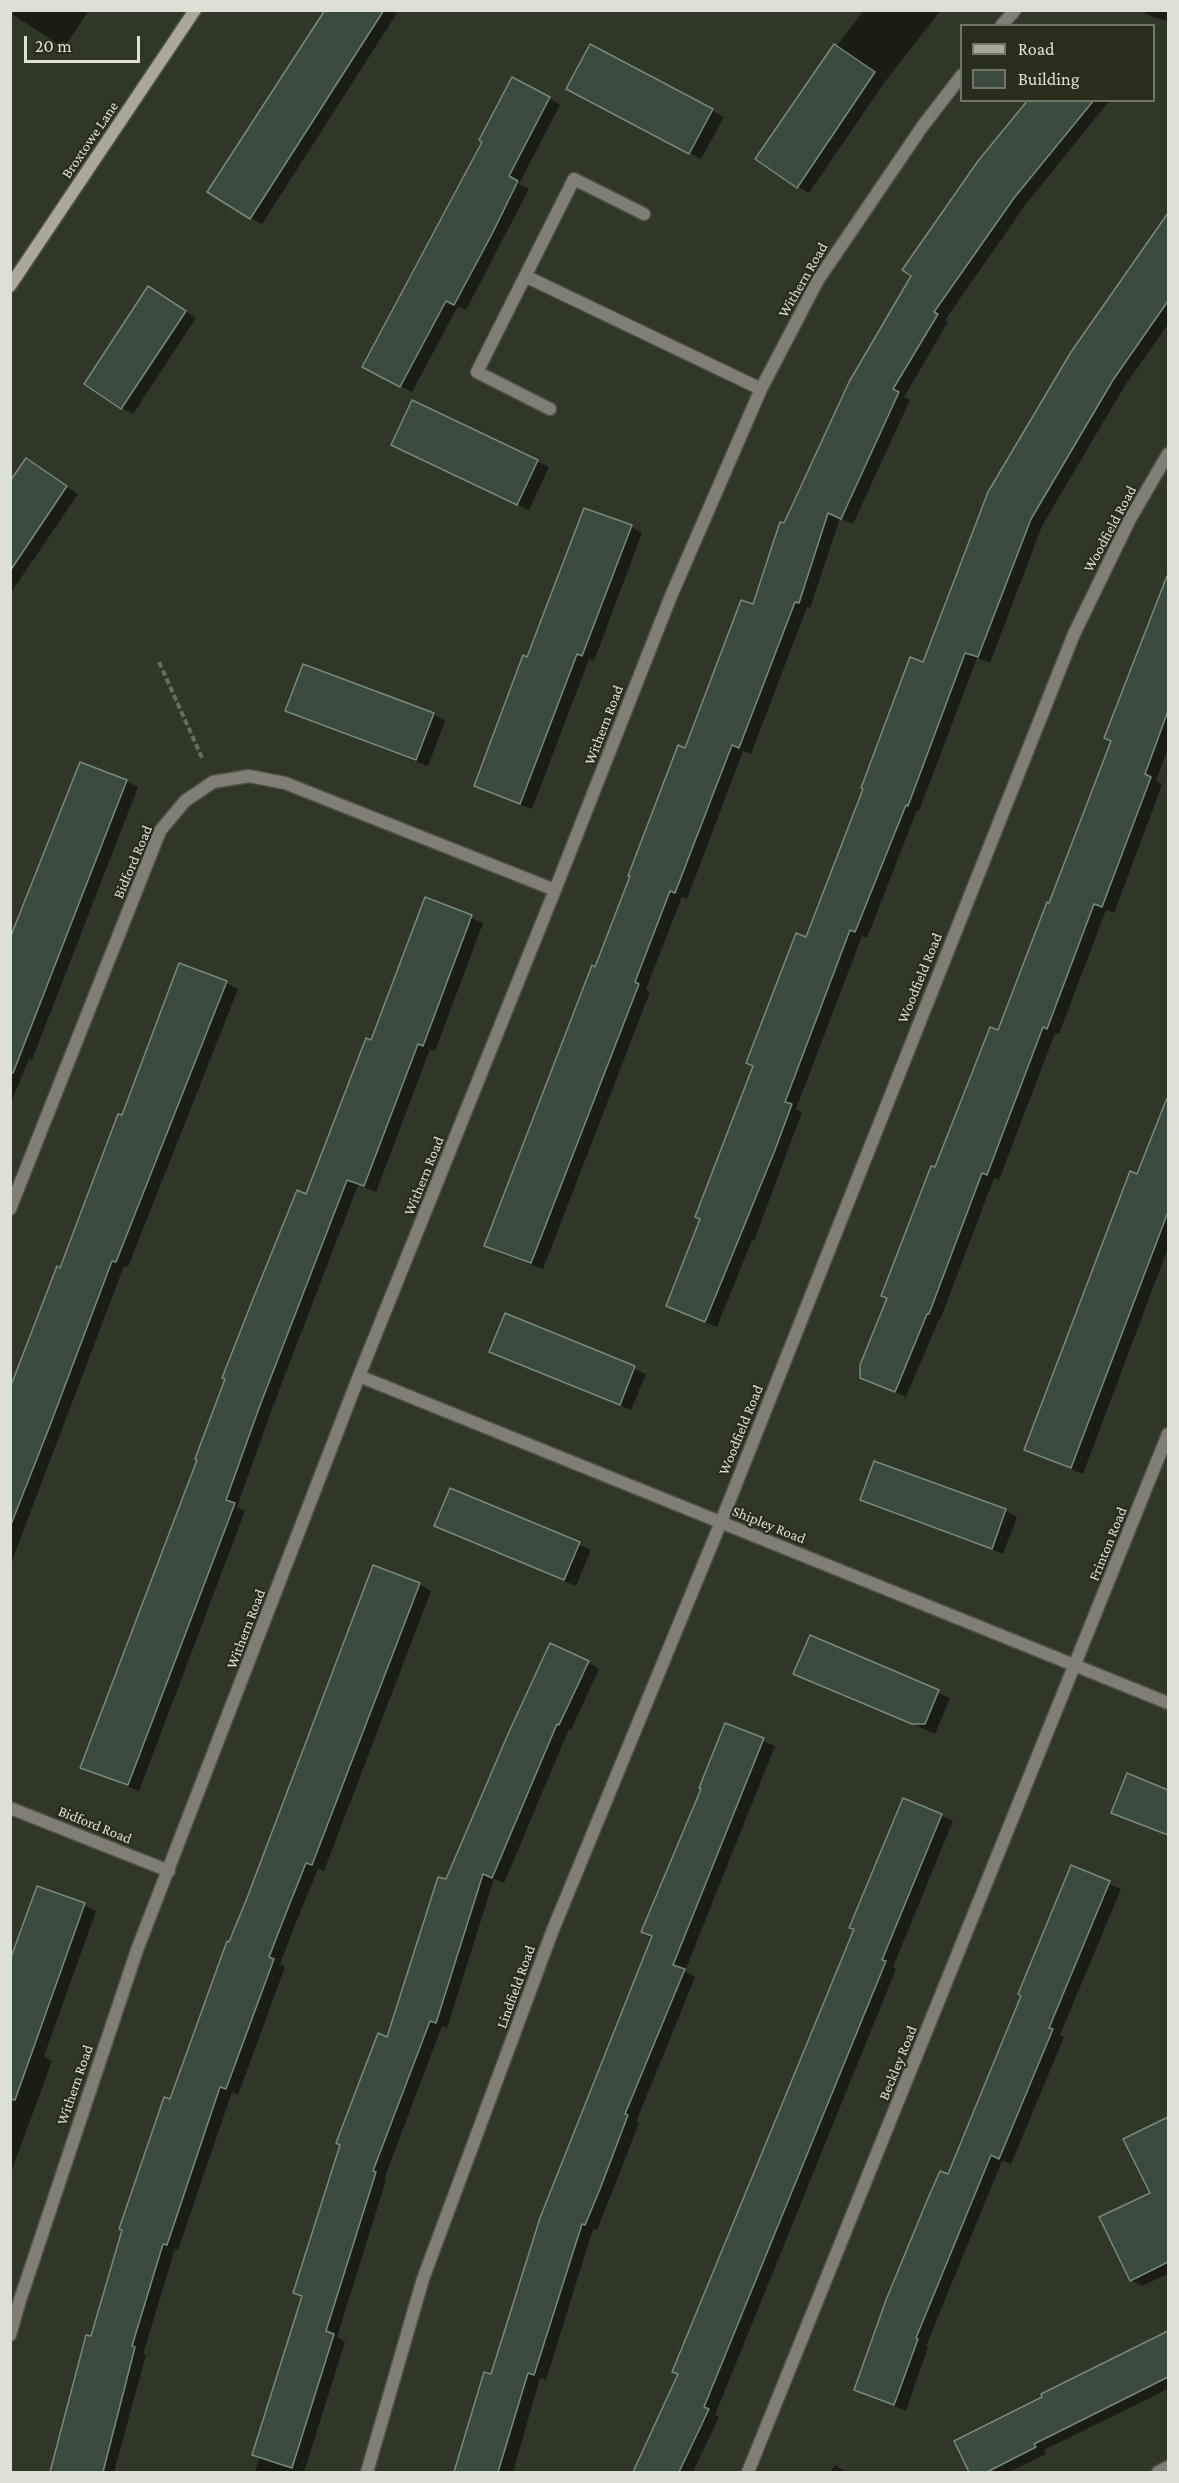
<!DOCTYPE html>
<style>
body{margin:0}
#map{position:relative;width:1179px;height:2483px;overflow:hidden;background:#313726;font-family:"Crimson Pro",serif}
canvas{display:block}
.frame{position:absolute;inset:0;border:12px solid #dde0d5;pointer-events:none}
.legend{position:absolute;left:960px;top:24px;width:195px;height:78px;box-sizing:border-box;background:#282d1c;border:2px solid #707566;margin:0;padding:8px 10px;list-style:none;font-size:18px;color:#dde0d5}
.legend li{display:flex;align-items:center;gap:12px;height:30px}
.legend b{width:30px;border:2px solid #707566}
.scale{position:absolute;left:24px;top:36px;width:116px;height:27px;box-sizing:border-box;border:3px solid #dde0d5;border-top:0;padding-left:8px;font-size:18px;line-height:21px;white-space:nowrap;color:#dde0d5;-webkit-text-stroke:4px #282d1c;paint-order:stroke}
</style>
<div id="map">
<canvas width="1179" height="2483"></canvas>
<div class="frame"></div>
<ul class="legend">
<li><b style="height:8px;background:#aba799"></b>Road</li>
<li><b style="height:16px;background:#3a4a3e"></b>Building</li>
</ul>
<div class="scale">20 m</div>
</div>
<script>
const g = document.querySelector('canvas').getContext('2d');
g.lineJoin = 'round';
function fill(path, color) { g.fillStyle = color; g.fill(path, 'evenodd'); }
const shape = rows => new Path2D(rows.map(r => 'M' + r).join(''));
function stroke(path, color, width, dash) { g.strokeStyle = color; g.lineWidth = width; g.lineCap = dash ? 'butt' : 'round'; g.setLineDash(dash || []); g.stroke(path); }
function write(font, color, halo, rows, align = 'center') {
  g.font = font + ' "Crimson Pro",serif'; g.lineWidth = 4.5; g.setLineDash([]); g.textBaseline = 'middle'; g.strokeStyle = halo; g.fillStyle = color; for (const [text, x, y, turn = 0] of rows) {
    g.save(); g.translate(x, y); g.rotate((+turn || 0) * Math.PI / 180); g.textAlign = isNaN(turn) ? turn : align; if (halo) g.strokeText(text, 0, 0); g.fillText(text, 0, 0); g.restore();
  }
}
fill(shape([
 [14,10,89,10,64,48,12,14],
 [325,10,399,10,262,224,250,218],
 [864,10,941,10,884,83,809,193,798,187,836,47],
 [1141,10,1168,10,1168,21,1152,17],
 [591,46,724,117,701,159,580,95],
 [549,98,560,105,519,184,529,189,466,310,458,306,412,392,376,373],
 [1030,100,1110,100,1026,204,945,320,948,322,904,397,910,400,853,524,840,518,810,608,807,607,751,754,743,751,687,899,682,897,646,989,650,992,543,1269,497,1252,486,1245,595,968,686,750,754,606,784,525],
 [1168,224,1168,324,1124,387,1042,526,990,663,977,658,919,811,917,810,867,938,862,936,796,1109,802,1112,754,1241,752,1240,717,1327,679,1312,668,1306,806,938,924,664,1158,236],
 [160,295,196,318,133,414,122,408],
 [413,402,549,467,529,510,393,445],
 [37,467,78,494,10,594,10,483],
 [631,527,642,533,594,661,589,659,532,809,487,792,475,785,528,659],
 [1168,583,1168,748,1156,781,1162,785,1114,913,1106,910,1059,1034,1055,1033,999,1180,994,1178,940,1320,939,1319,906,1397,861,1377,936,1169,999,1032,1050,905,1112,741,1160,596],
 [287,710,433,714,445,721,428,766,299,717],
 [126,781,138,787,32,1060,29,1059,10,1105,10,944],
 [426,899,483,923,435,1051,430,1049,376,1192,358,1185,270,1414,237,1507,245,1511,139,1791,82,1767,307,1196,371,1041],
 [226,983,238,989,128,1267,124,1266,10,1566,10,1392,123,1117],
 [1168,1097,1168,1248,1083,1474,1025,1450],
 [506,1315,646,1374,631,1410,491,1351],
 [875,1462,1006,1511,1017,1517,1003,1554,873,1506,862,1499],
 [451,1490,591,1550,576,1586,436,1526],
 [419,1584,431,1591,324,1871,318,1869,297,1920,280,1964,285,1967,238,2095,232,2092,178,2250,175,2249,143,2354,146,2355,114,2472,52,2472,87,2337,92,2338,171,2101,230,1944],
 [810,1637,950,1698,935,1734,795,1673],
 [588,1662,599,1669,571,1730,569,1729,504,1883,494,1879,447,2028,442,2026,384,2179,386,2180,337,2337,345,2342,304,2472,255,2472,259,2458,254,2455,303,2297,295,2292,447,1881],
 [726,1725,775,1746,685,1971,695,1977,636,2122,639,2123,611,2195,597,2230,593,2229,546,2380,540,2378,513,2472,456,2472,485,2374,492,2376,653,1937,643,1931,702,1789],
 [1128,1775,1168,1791,1168,1836,1113,1812],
 [941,1815,953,1821,893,1967,896,1969,715,2415,719,2417,693,2472,634,2472,680,2375,855,1929],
 [1072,1867,1121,1889,1060,2035,1064,2037,1011,2164,1002,2161,926,2346,928,2347,906,2411,856,2389,949,2176,1023,1996],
 [84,1905,96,1911,44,2056,52,2061,10,2175,10,1965],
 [1168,2118,1168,2175,1154,2182,1125,2140],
 [1149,2207,1168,2248,1168,2274,1142,2286,1131,2280],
 [1167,2333,1168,2389,1044,2450,1046,2454,1009,2472,971,2472,956,2442],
 [835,2465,846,2472,847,2472,830,2472]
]), '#0007');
const building = shape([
 [325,10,384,10,250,219,207,192,325,10],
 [590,44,713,109,689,154,566,89,590,44],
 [834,44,875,72,797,188,755,159,834,44],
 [512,77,550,97,509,176,518,181,492,234,454,305,446,301,400,387,362,367,482,142,479,140,512,77],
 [1028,100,1094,100,1014,198,934,312,938,314,893,389,899,392,841,519,828,513,799,603,795,602,739,748,732,745,675,893,670,891,635,982,639,984,531,1263,484,1246,592,965,595,967,630,876,628,876,678,745,685,748,741,600,753,604,780,522,784,523,849,382,911,276,902,270,978,161,1028,100],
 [1168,213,1168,301,1113,380,1031,519,978,657,965,653,908,806,906,805,855,932,850,930,785,1102,792,1104,775,1150,705,1322,666,1306,700,1219,695,1217,753,1066,746,1063,796,933,806,937,863,789,861,788,910,657,923,662,988,492,1071,352,1168,213],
 [148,286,186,311,121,409,84,384,148,286],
 [412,400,538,460,517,505,391,445,412,400],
 [26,458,67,486,10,571,10,481,26,458],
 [584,508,632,525,582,656,577,654,520,804,474,786,523,655,527,657,584,508],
 [1167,576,1168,576,1168,711,1145,774,1151,777,1102,907,1094,904,1047,1029,1043,1027,987,1175,982,1173,929,1314,927,1314,895,1392,860,1378,860,1365,887,1298,881,1296,931,1166,935,1167,990,1027,998,1030,1047,902,1049,903,1111,741,1104,738,1167,576],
 [303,664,434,713,416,760,285,711,303,664],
 [80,762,127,780,13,1073,10,1073,10,938,80,762],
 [425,897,472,915,423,1046,418,1044,364,1186,347,1180,259,1408,226,1500,235,1503,128,1785,80,1768,197,1460,195,1459,225,1379,222,1378,253,1299,297,1190,306,1194,366,1038,371,1040,425,897],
 [179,963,227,981,116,1262,112,1261,49,1428,12,1522,10,1521,10,1388,57,1266,60,1268,118,1114,122,1115,179,963],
 [1167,1098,1168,1098,1168,1212,1071,1468,1024,1450,1130,1171,1137,1174,1167,1098],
 [505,1313,635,1366,620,1405,489,1352,505,1313],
 [874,1461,1006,1509,992,1549,860,1500,874,1461],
 [450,1488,580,1542,564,1580,434,1526,450,1488],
 [373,1565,420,1583,312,1865,306,1863,286,1913,269,1957,274,1959,226,2089,220,2087,167,2245,163,2244,132,2346,135,2347,103,2472,50,2472,86,2335,91,2336,122,2230,119,2229,164,2097,170,2099,227,1941,229,1942,247,1898,373,1565],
 [810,1635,939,1690,925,1724,912,1724,793,1674,810,1635],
 [550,1643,589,1661,559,1725,557,1724,492,1878,483,1874,436,2023,430,2021,373,2171,376,2172,326,2331,334,2334,292,2468,252,2455,302,2296,293,2293,340,2145,336,2143,378,2033,387,2037,438,1877,446,1879,508,1734,550,1643],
 [725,1723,764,1738,673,1965,685,1969,625,2114,628,2115,600,2189,585,2225,582,2224,534,2375,528,2373,498,2472,454,2472,484,2372,491,2374,540,2218,652,1936,641,1932,701,1789,699,1788,725,1723],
 [1127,1773,1168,1790,1168,1835,1111,1813,1127,1773],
 [903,1798,942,1814,882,1960,886,1961,704,2407,709,2409,679,2472,633,2472,678,2374,672,2372,854,1929,849,1928,903,1798],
 [1071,1865,1110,1881,1049,2028,1053,2029,999,2159,991,2155,916,2338,918,2339,894,2405,854,2390,886,2300,926,2203,940,2171,948,2174,1021,1996,1018,1994,1071,1865],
 [37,1886,85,1903,15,2100,10,2099,10,1960,37,1886],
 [1168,2117,1168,2262,1130,2281,1099,2217,1150,2193,1123,2139,1168,2117],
 [1168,2331,1168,2377,1034,2444,1036,2447,987,2472,969,2472,954,2441,1042,2397,1041,2394,1168,2331]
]);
fill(building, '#3a4a3e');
stroke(building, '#778a7b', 1.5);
const minor = shape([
 [1001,26,1015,10],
 [525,276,761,389],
 [550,409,477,372,574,179,644,214],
 [10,1209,160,831,185,801,213,782,249,776,285,783,555,890],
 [359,1376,1168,1703],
 [10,1808,169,1871],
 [10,2335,20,2300,137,1950,359,1376,555,890,671,596,761,389,818,280,922,127,962,75],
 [367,2472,423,2279,552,1932,721,1522,1074,634,1130,519,1168,454],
 [748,2472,1168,1434],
 [1158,2472,1168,2467]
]);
const secondary = shape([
 [10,286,195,10]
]);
stroke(minor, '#4d5242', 15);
stroke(secondary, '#4d5242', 15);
stroke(shape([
 [159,662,203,760]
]), '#676c5d', 4, [6, 3]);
stroke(minor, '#817e75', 12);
stroke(secondary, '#aba799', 12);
write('15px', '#dde0d5', '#282d1c', [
 ["Broxtowe Lane",90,140,-56],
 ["Withern Road",803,280,-60],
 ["Woodfield Road",1110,529,-62],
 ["Withern Road",604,725,-69],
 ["Bidford Road",133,862,-67],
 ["Woodfield Road",920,978,-68],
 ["Withern Road",424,1176,-68],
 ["Woodfield Road",741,1430,-68],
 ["Shipley Road",769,1525,22],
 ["Frinton Road",1108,1544,-68],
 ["Withern Road",246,1629,-69],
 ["Bidford Road",95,1825,22],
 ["Lindfield Road",516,1987,-70],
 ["Beckley Road",898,2063,-68],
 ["Withern Road",75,2085,-71]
]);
</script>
